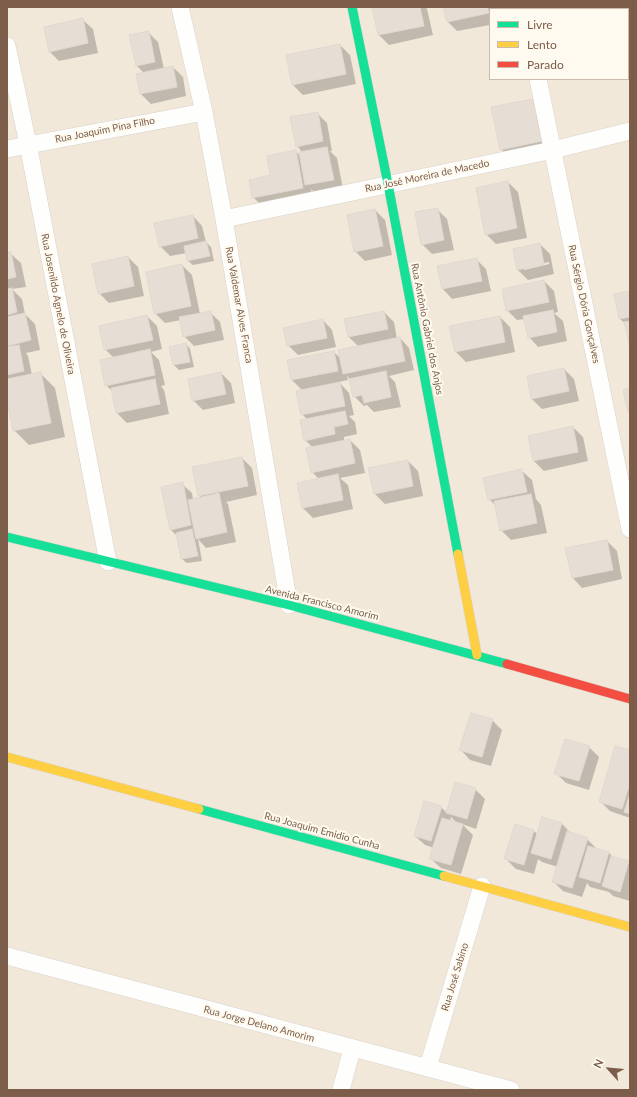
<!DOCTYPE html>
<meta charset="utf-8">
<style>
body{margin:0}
#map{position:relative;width:637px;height:1097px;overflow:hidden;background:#f9f5ed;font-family:Lato,sans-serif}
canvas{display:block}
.frame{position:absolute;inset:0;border:8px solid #7b5d49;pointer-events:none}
.legend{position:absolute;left:489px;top:8px;width:140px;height:72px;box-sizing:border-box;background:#fffaf0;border:1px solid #cabbad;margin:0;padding:5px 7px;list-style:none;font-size:12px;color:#7b5d49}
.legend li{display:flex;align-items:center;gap:8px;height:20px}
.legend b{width:20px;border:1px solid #cabbad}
.north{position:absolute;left:589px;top:1049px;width:40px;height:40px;-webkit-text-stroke:3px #fffaf0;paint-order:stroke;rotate:297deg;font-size:11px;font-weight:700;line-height:16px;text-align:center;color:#7b5d49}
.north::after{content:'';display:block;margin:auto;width:14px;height:18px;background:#7b5d49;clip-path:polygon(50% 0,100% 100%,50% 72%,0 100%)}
</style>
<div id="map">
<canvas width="637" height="1097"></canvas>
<div class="frame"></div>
<ul class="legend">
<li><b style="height:5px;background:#16e098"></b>Livre</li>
<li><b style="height:5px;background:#ffcf43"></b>Lento</li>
<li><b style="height:5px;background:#f24e42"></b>Parado</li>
</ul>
<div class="north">N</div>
</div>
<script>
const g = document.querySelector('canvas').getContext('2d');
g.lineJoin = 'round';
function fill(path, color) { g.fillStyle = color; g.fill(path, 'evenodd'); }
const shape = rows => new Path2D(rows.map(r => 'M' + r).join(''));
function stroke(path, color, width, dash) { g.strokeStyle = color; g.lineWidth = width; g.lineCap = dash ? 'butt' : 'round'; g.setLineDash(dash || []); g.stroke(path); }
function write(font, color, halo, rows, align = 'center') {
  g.font = font + ' Lato,sans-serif'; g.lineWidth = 4; g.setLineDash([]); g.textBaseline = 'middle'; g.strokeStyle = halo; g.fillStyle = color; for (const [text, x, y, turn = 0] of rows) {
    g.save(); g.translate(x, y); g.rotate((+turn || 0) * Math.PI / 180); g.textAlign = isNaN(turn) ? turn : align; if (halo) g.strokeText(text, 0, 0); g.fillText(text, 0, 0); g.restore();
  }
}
fill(shape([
 [7,7,630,7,630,1090,7,1090],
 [490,9,628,9,628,79,490,79]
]), '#f2e8da');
fill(shape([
 [377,7,426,7,427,9,433,35,389,45,379,35],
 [445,7,495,7,495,9,490,9,490,25,457,31,448,22],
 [549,7,564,7,564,8,551,9],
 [83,20,93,29,98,53,59,61,49,51],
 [148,32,158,42,164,69,173,67,183,77,186,96,151,104,141,94,137,75,144,73,137,66,130,35],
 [340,45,350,55,356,84,303,95,293,85,287,56],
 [533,100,543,110,551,151,511,159,501,149],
 [317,113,327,123,332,151,330,151,337,158,343,189,316,194,311,189,312,197,263,207,253,197,295,151,301,156,303,153,297,146],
 [508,182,518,192,527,238,496,244,486,234],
 [437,209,447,219,454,250,432,254,422,244],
 [375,210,385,220,392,255,365,261,355,251],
 [193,216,202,226,206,242,211,247,214,261,193,265,188,261,187,253,170,256,160,246],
 [540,244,550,254,554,274,528,280,518,270],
 [549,262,549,264,524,270,524,268],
 [7,254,11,254,21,263,26,287,12,289,22,299,25,314,35,324,40,350,26,353,28,356,32,375,40,373,55,388,65,437,29,445,14,430,7,395],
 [128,257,138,267,144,296,109,303,99,293],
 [476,259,486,269,491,291,452,299,443,289],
 [182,265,192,275,200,314,210,312,220,322,224,340,194,346,184,336,181,320,165,323,155,313],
 [544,281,554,291,558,312,554,313,563,321,567,341,538,347,529,337,525,319,517,320,507,310],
 [630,292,630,344,626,324,620,319],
 [384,312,394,322,397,339,400,338,409,348,414,370,389,376,395,382,401,407,374,412,367,405,364,406,354,396,350,379,347,376,348,380,339,382,349,393,354,415,349,416,355,422,357,434,344,437,344,441,350,440,360,450,365,473,340,478,348,485,353,509,313,518,303,508,319,479,312,472,313,448,305,440,308,420,302,414,303,391,292,380,288,361,334,352,341,359,359,347,349,337],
 [147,316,157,326,162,349,151,352,159,360,165,385,161,386,164,390,169,414,127,423,117,413,113,392,106,385,114,358,105,349],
 [500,317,510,327,515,352,466,362,456,352,450,327],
 [323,320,332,330,336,347,298,355,288,345],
 [186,344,190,349,194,367,179,370,174,365,170,347],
 [564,369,574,379,579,401,542,409,532,399,528,377],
 [221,373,231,383,235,403,203,410,193,400],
 [573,427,583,437,588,461,544,471,534,461,529,437],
 [242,458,252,468,257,495,226,502,228,504,236,542,206,548,198,539,202,561,187,563,182,559,178,537,171,530,182,484,192,493,193,499,201,498,199,495],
 [408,461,418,471,423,496,385,504,375,494],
 [522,471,532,480,536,499,541,505,547,533,511,540,501,530,497,507,489,499],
 [607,541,617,551,622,579,582,588,573,578,567,549],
 [492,720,502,730,491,766,470,760,461,750],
 [589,747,599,757,589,790,566,783,556,773],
 [630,751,630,818,610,811,600,801],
 [475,789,485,799,476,829,462,824,473,835,461,874,441,868,431,859,434,848,425,845,415,836,441,807,447,813],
 [451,817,458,824,450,822],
 [562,824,572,834,587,839,597,849,609,853,614,858,630,864,630,901,613,896,609,892,590,887,587,883,582,897,563,891,554,882,558,867,542,862,538,859,534,874,516,869,506,859,516,825,534,831,537,834]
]), '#0003');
const building = shape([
 [372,7,420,7,424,26,378,35,372,7],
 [443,7,487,7,489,13,447,22,443,7],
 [83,18,88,43,49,52,44,27,83,18],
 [149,31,155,62,136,66,129,35,149,31],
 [340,44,346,74,292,85,286,55,340,44],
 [173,66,177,87,140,94,136,74,173,66],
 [533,99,542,141,500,150,491,107,533,99],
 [318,112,323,141,296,147,290,117,318,112],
 [327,147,334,180,305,185,299,152,327,147],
 [296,150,303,188,252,198,249,180,270,175,267,156,296,150],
 [508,181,517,228,485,235,476,188,508,181],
 [438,208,444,240,421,245,415,212,438,208],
 [375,209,383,246,354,252,347,215,375,209],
 [193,215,198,238,159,247,154,223,193,215],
 [206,241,210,256,187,261,184,246,206,241],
 [540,243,544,264,517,270,513,249,540,243],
 [11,252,16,277,7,279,7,253,11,252],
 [128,256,134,286,98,294,92,264,128,256],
 [477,258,482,281,442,289,437,266,477,258],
 [182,264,191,306,154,314,146,272,182,264],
 [544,280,549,302,506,311,502,289,544,280],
 [12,288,17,312,7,315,7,289,12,288],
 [630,291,630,317,619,319,614,294,630,291],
 [553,310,557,332,528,338,523,316,553,310],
 [211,311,215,330,183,337,179,317,211,311],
 [384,311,388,329,348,337,344,319,384,311],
 [25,313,31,340,7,346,7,317,25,313],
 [147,315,153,340,104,350,99,326,147,315],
 [500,316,505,342,455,352,449,326,500,316],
 [323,319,327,338,287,346,283,328,323,319],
 [630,321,630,347,624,322,630,321],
 [400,337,405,361,343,374,338,350,400,337],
 [186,343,190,362,173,365,169,347,186,343],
 [19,345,24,371,7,375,7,347,19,345],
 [150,349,155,375,105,386,100,360,150,349],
 [334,351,338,371,291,380,287,360,334,351],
 [564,368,569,391,531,399,527,376,564,368],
 [386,371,391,397,364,403,362,395,353,397,349,379,386,371],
 [41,372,51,423,13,431,7,400,7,379,41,372],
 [221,372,226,394,192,401,188,379,221,372],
 [155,379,160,404,116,413,111,388,155,379],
 [340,382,345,406,301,415,296,391,340,382],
 [630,388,630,412,628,412,623,390,630,388],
 [345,411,348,424,334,427,335,434,304,441,300,420,345,411],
 [573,426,578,452,533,461,528,436,573,426],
 [350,439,355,463,311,473,306,448,350,439],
 [242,457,248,486,198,496,192,467,242,457],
 [408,460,413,486,374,494,368,468,408,460],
 [522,469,527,492,488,500,483,478,522,469],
 [338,474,343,500,302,508,297,483,338,474],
 [183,482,191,525,170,530,161,487,183,482],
 [219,493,227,532,196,539,188,500,219,493],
 [531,494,537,523,500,531,494,501,531,494],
 [192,529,198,556,181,559,176,533,192,529],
 [607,540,613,570,572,578,565,548,607,540],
 [471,713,493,719,482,757,459,750,471,713],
 [565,739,590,746,579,781,554,774,565,739],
 [615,746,630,750,630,783,622,809,599,802,615,746],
 [455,782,476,788,467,819,446,813,455,782],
 [630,793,630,814,624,812,630,793],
 [424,801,442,806,431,841,414,836,424,801],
 [542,817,562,823,551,859,531,853,542,817],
 [442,818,463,824,451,865,429,859,442,818],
 [515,824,534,830,524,865,504,859,515,824],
 [567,831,588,838,572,888,552,882,567,831],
 [588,846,609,852,600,883,579,877,588,846],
 [611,856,629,861,620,892,602,886,611,856]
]);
fill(building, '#e6ded4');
stroke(building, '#e3d8cf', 1);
const street = shape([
 [180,7,204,112,224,219,289,605],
 [524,7,524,9],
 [7,46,28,144,108,562],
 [538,79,630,529],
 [7,149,204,112],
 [224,219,553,150,630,131],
 [7,956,511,1090],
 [428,1067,482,886],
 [341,1090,352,1049]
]);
const fast = shape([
 [352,7,388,184,458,554],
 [7,537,289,605,507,664],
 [199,809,444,876]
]);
const slow = shape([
 [458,554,477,655],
 [7,757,199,809],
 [444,876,630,927]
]);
const jam = shape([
 [507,664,630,699]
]);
stroke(street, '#d9d2cb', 18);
stroke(fast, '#d9d2c9', 10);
stroke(slow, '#d9d2c9', 10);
stroke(jam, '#d9d2c9', 10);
stroke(street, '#fefefc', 17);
stroke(fast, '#16e098', 9);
stroke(slow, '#ffcf43', 9);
stroke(jam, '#f24e42', 9);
write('10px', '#7b5d49', '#fffaf0', [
 ["Rua Joaquim Pina Filho",105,130,-11],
 ["Rua José Moreira de Macedo",427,176,-12],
 ["Rua Josenildo Agnelo de Oliveira",58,304,79],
 ["Rua Sérgio Dória Gonçalves",584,304,78],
 ["Rua Valdemar Alves Franca",239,305,80],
 ["Rua Antônio Gabriel dos Anjos",427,329,79],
 ["Avenida Francisco Amorim",322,603,14],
 ["Rua Joaquim Emidio Cunha",322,831,15],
 ["Rua José Sabino",455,977,-73],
 ["Rua Jorge Delano Amorim",259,1024,15]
]);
</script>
